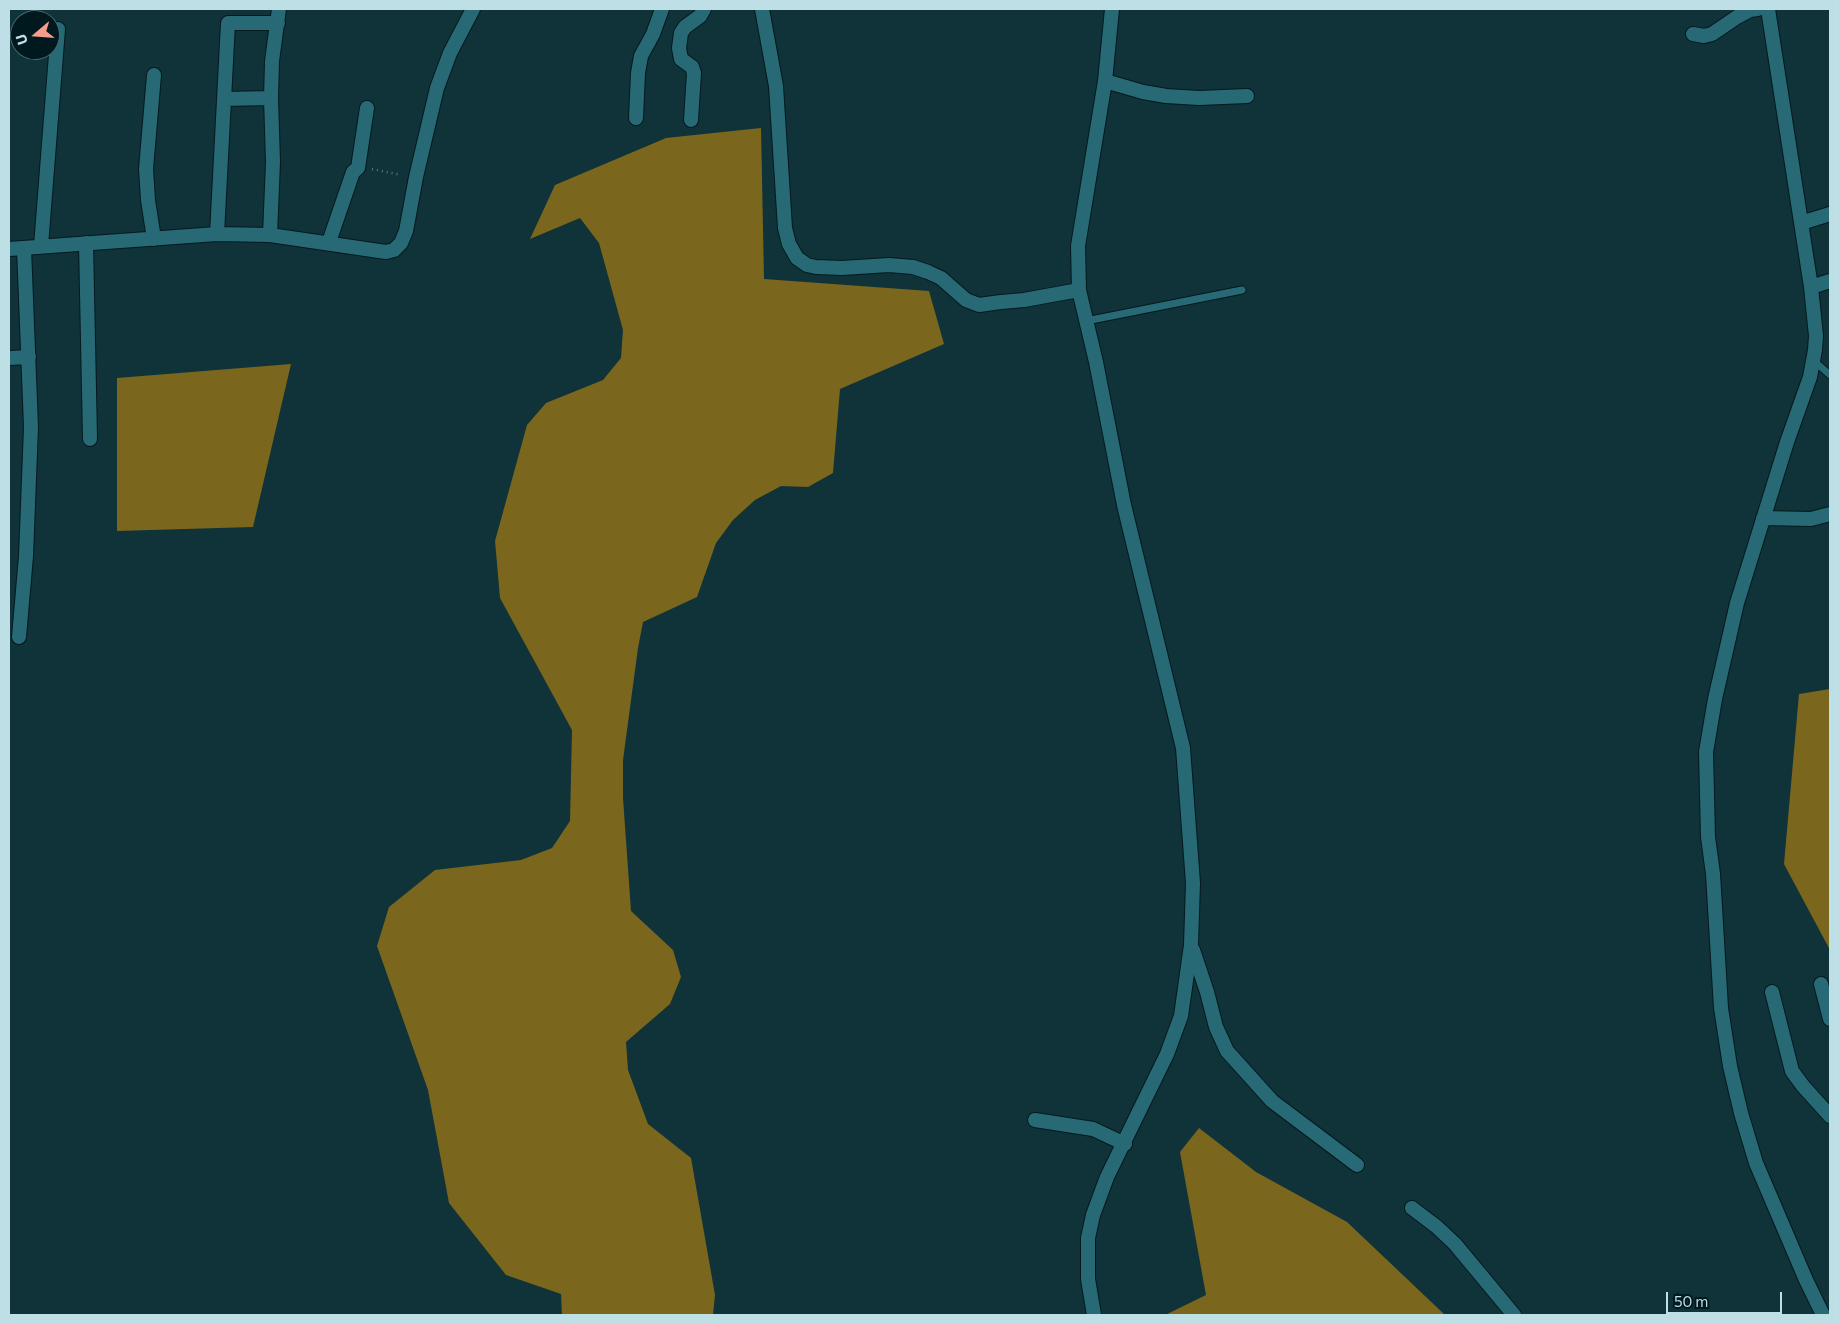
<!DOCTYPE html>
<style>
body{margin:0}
#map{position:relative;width:1839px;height:1324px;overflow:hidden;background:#0f3339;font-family:Commissioner,sans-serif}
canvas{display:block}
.frame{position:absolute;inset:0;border:10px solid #bfdfe6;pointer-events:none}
.north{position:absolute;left:10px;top:10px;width:50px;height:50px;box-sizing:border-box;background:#00191e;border:1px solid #4c686e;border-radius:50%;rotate:252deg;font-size:14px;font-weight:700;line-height:20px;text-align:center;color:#bfdfe6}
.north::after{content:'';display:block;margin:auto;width:18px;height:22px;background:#f49d8b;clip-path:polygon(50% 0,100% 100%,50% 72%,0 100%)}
.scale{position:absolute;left:1666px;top:1292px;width:116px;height:22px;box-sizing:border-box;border:2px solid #bfdfe6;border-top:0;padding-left:6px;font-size:15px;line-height:18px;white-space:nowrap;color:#bfdfe6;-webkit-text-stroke:4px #00191e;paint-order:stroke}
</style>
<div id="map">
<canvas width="1839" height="1324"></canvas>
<div class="frame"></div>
<div class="north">U</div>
<div class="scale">50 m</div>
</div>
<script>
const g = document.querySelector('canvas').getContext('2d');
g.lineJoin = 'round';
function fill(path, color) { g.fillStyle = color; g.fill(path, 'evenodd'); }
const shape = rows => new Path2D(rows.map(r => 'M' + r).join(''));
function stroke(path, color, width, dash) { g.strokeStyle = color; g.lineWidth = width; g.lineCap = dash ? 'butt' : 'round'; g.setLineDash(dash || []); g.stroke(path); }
fill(shape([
 [761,128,764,279,929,291,944,344,840,389,833,473,808,487,781,486,755,500,733,520,716,543,697,597,643,622,638,648,623,760,623,798,631,911,673,950,681,977,670,1004,626,1042,628,1070,648,1124,691,1158,715,1295,713,1315,562,1315,561,1294,506,1275,449,1203,428,1090,377,946,389,907,435,870,521,860,552,848,570,821,572,730,500,598,495,541,527,425,546,403,603,380,621,358,623,330,599,243,580,218,530,239,555,185,666,138],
 [291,364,253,527,117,531,117,378],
 [1830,689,1830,950,1784,864,1799,694],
 [1199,1128,1256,1172,1347,1222,1445,1315,1165,1315,1206,1295,1180,1152]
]), '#7b661d');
const lane = shape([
 [1086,321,1242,290],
 [1813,360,1830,375]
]);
const street = shape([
 [762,9,776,86,785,228,789,244,797,258,807,265,816,267,842,268,889,265,913,267,928,272,941,278,966,300,979,305,1001,302,1024,300,1079,290],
 [1768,9,1811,287,1816,336,1815,350,1810,377,1787,442,1737,603,1715,699,1706,752,1708,837,1713,874,1721,1008,1730,1066,1741,1113,1756,1163,1806,1280,1823,1315],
 [1693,34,1704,36,1712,34,1737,17,1750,10,1758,9],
 [1105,81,1143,92,1166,96,1199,98,1247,96],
 [224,99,271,98],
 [636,118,638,73,641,56,653,34,662,9],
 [691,120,694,73,692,67,681,59,679,48,681,33,685,27,700,16,704,9],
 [1801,223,1830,214],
 [217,234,228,23,278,23],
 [270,235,273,162,271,98,272,61,279,9],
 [154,239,148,200,146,169,154,75],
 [329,242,353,172,358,168,367,108],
 [86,243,90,439],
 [41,246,58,29],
 [9,249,217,234,270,235,386,252,394,250,401,243,406,231,416,177,437,88,450,53,473,9],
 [1811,287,1830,281],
 [9,358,29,357],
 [1763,518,1811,519,1830,514],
 [19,637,26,556,31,427,24,248],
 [1193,950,1207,992,1216,1027,1227,1051,1272,1101,1357,1165],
 [1821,984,1830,1019],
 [1772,992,1792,1071,1803,1086,1830,1116],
 [1035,1120,1093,1129,1125,1144],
 [1412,1208,1437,1227,1455,1244,1514,1315],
 [1094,1315,1088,1279,1088,1238,1093,1215,1107,1177,1167,1054,1181,1016,1191,945,1193,883,1183,748,1124,505,1096,362,1079,290,1078,246,1105,81,1112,9]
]);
stroke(lane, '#05191d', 9);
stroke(street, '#05191d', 16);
stroke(shape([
 [372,169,401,175]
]), '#56787f', 2.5, [1, 4]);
stroke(lane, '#276a76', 7);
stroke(street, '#276a76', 14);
</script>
